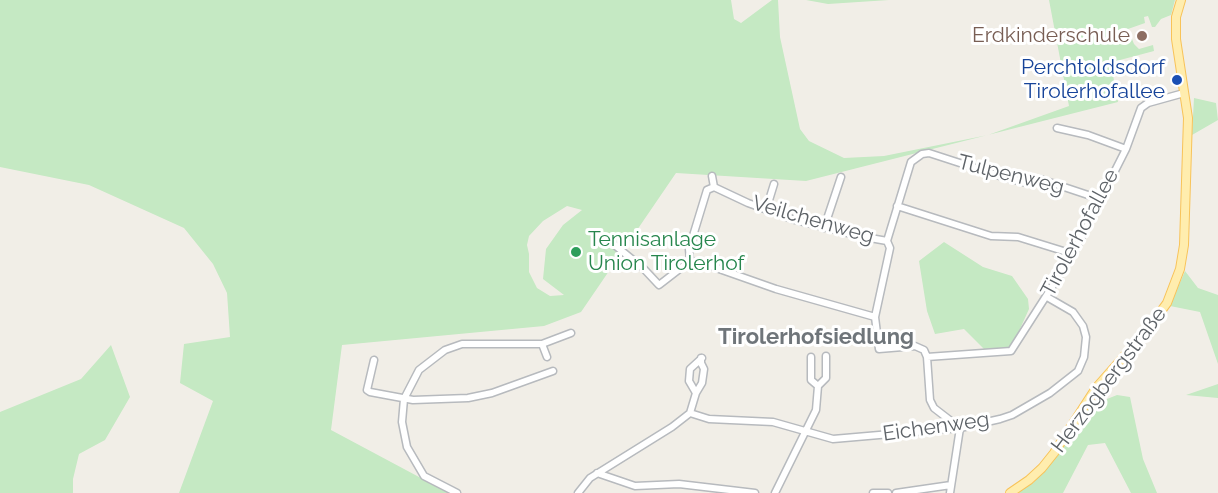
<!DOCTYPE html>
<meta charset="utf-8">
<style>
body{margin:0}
canvas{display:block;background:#f1eee7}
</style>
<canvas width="1218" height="493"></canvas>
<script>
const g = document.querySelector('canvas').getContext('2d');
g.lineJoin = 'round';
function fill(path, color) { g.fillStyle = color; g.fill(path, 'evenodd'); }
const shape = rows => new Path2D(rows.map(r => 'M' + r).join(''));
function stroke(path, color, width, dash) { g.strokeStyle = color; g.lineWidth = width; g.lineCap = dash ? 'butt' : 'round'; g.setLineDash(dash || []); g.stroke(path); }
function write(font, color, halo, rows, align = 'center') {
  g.font = font + ' Raleway,sans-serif'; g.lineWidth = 6; g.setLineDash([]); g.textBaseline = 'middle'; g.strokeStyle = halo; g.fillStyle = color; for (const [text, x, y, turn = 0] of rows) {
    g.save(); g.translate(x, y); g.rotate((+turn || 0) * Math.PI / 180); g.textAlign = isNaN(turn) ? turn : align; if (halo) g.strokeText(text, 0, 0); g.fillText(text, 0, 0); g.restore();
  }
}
fill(shape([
 [0,0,731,0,734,19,741,23,772,0,778,0,780,37,800,129,809,141,844,158,884,156,988,135,1069,106,1049,0,1175,0,1171,15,1161,19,1155,27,1152,27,1148,16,1144,17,1145,23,1128,29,1134,44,1139,49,1153,45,1154,51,1120,60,1112,70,1118,102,806,181,676,173,581,312,544,326,342,345,331,430,449,493,179,493,213,401,180,383,184,344,230,337,227,293,213,264,184,228,89,185,0,167],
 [567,206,582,210,563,225,546,249,543,279,564,295,550,296,537,288,529,272,529,254,527,245,529,236,543,221],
 [806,0,889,0,828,4],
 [1194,98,1216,103,1218,120,1192,135],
 [944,242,983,267,1012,276,1028,299,1029,309,1015,340,1007,350,985,350,964,329,935,334,927,311,919,261],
 [1185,271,1198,288,1218,295,1218,364,1200,312,1170,306],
 [111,345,130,397,105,440,79,454,73,479,73,493,0,493,0,412,81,379],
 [1218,384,1218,398,1186,395],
 [1117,395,1130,397,1143,459,1157,493,1131,493,1105,443,1088,445,1063,493,1018,493,1034,482,1092,405]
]), '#c5e9c3');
const minor = shape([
 [1057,128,1088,135,1126,149],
 [712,176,714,187],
 [897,206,991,236,1018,237,1073,254],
 [766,210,774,184],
 [824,228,841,177],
 [606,238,644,269,659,285,690,261,705,264,776,289,875,317],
 [690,261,689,249,707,190,714,187,748,203,795,220,859,236,887,241],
 [542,344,571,333],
 [927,357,1011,351,1073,254,1126,149,1141,108,1148,103,1184,93],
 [374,360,367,390,370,392,413,400,468,398,492,393,553,371],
 [818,386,826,378,826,356],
 [696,393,702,383,704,369,701,363,701,358],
 [690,413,709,419,773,422,833,439,960,428,1000,419,1012,415,1050,393,1078,371,1084,357,1086,337,1083,326,1073,312,1047,297],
 [597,473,635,486,679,484,755,493],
 [457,493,424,476,407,447,402,422,404,399,419,370,445,350,462,344,542,344,547,357],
 [578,493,590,478,672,427,690,413,696,393,689,381,690,369,702,358],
 [775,493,816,410,818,386,811,380,811,357],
 [873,493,888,493],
 [896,493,951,485],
 [950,493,960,428,934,408,930,400,927,357,924,350,915,346,879,349,875,317,890,248,887,241,911,162,922,154,929,153,1006,178,1026,183,1040,179,1100,199]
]);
const major = shape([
 [1010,493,1029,480,1042,468,1054,453,1096,388,1148,329,1167,303,1180,269,1184,245,1188,118,1176,39,1176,17,1181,0]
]);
stroke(minor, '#b7babe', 9);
stroke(major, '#f8c359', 10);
stroke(minor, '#fff', 6);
stroke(major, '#ffedae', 8);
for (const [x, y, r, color] of [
 [1142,36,6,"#8d6e63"],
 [1177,80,6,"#1a4fb4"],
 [576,252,6,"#2e9e5b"]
]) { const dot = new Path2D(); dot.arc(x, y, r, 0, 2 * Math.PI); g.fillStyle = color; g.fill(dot); stroke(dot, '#fff', 2); }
write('21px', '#785e54', '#fff', [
 ["Erdkinderschule",1130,36]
], 'right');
write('21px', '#164399', '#fff', [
 ["Perchtoldsdorf",1165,68],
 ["Tirolerhofallee",1165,92]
], 'right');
write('21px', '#5e6368', '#fff', [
 ["Tulpenweg",1011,175,14],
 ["Veilchenweg",813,220,16],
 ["Tirolerhofallee",1080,233,-62],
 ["Herzogbergstraße",1109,380,-53],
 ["Eichenweg",936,427,-8]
]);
write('21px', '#27864d', '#fff', [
 ["Tennisanlage",588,240],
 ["Union Tirolerhof",588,264]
], 'left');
write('bold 22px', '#6f757a', '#fff', [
 ["Tirolerhofsiedlung",816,337]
]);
</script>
